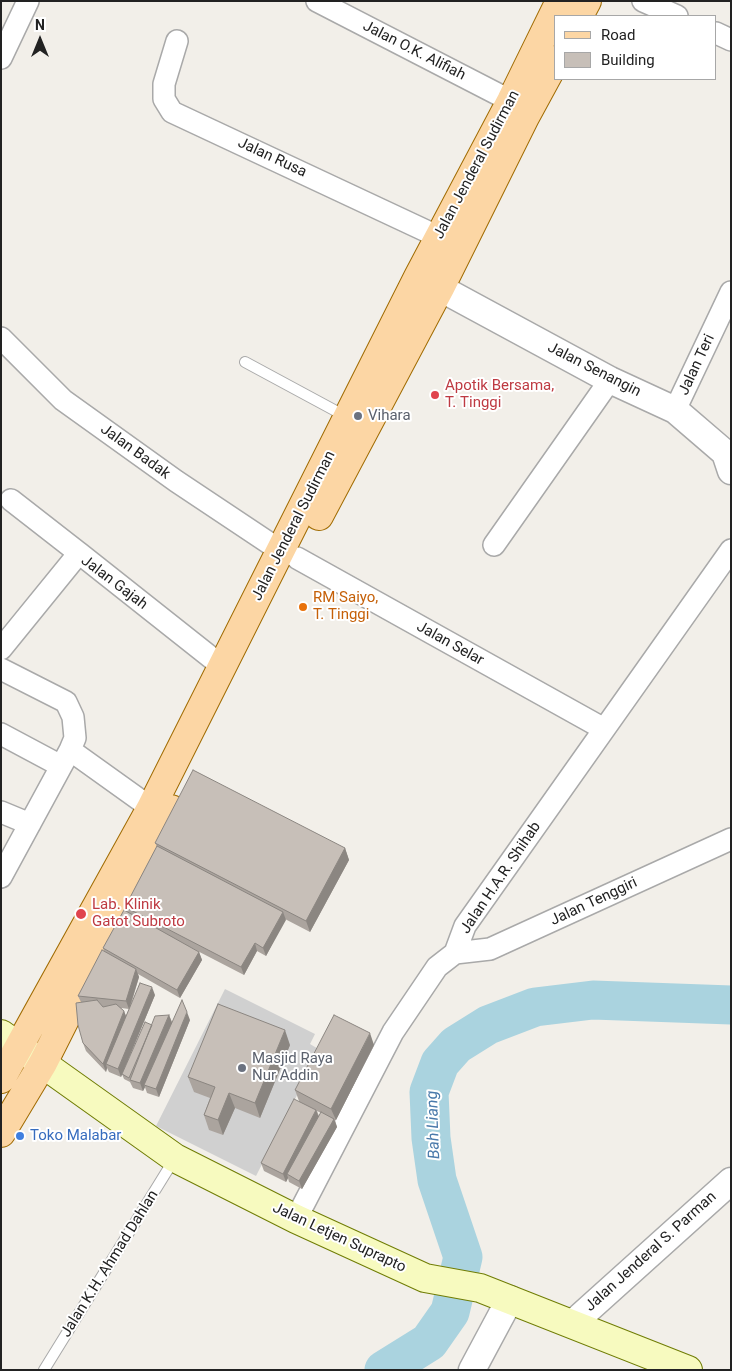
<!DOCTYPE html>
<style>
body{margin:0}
#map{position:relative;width:732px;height:1371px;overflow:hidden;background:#f2efe9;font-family:Roboto,sans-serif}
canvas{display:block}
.frame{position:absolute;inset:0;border:2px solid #222;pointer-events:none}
.legend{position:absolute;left:554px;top:15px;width:162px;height:65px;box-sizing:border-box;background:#fff;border:1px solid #a7a7a7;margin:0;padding:6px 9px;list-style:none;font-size:15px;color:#222}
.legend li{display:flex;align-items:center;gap:10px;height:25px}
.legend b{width:25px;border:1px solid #a7a7a7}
.north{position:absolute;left:15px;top:15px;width:50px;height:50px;-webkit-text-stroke:4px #fff;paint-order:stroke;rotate:0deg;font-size:14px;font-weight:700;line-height:20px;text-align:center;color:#222}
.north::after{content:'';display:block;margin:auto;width:18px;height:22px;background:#222;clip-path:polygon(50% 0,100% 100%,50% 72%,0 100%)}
</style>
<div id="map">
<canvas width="732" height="1371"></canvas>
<div class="frame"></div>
<ul class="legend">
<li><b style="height:6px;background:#fcd6a4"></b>Road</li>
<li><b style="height:14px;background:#c7bfb8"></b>Building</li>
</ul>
<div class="north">N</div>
</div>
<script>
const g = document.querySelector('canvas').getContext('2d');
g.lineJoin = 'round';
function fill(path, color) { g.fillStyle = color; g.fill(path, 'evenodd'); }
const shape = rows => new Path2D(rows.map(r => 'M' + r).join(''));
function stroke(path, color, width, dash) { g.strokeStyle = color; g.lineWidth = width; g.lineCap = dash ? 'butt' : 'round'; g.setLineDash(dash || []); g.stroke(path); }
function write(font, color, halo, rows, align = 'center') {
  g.font = font + ' Roboto,sans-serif'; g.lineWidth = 4; g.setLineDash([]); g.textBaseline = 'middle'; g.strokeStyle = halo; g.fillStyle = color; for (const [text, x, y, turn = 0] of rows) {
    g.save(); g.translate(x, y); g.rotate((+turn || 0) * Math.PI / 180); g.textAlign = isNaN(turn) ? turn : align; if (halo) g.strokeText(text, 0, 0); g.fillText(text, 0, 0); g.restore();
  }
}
fill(shape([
 [225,989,315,1034,310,1044,320,1050,256,1176,156,1126]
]), '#d0d0d0');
stroke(shape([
 [384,1370,429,1342,450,1312,463,1257,437,1180,431,1138,429,1092,440,1063,456,1045,488,1025,535,1007,593,1000,731,1005]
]), '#aad3df', 39);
const service = shape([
 [245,362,347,417],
 [44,1370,175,1158]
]);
const minor = shape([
 [317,1,511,101],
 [643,1,677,16],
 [716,33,731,40],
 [177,41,164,84,164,99,172,112,439,237],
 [1,58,28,1],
 [1,338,63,400,176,481,281,551],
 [675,410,731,292],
 [11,500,79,553],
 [494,545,610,380],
 [297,558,604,729],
 [1,649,79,553,223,667],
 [1,669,66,702,73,717,75,738,70,750],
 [1,734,61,766],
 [1,812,30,824],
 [1,877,70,750,151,808],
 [455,953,490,949,731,839],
 [296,1219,393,1032,437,967,455,953,465,926,731,550]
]);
const tertiary = shape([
 [440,288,610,380,675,410,725,453,731,471],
 [572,1324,731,1181],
 [472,1370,510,1299]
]);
const secondary = shape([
 [1,1034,175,1158,296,1219,425,1278,480,1288,688,1370]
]);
const primary = shape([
 [579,16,587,1],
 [319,516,440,288,525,117,556,60],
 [1,1079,151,808,418,277,511,101,560,1],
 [1,1133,43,1063,171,809]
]);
stroke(service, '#a9a9a9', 12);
stroke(minor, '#a9a9a9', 24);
stroke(tertiary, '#a9a9a9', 29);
stroke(secondary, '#707d05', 30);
stroke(primary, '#a06b00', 30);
stroke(service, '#fff', 10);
stroke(minor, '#fff', 21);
stroke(tertiary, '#fff', 26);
stroke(secondary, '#f7fabf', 28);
stroke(primary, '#fcd6a4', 28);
fill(shape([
 [155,843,345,848,349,860,310,932,285,919,266,956,257,951,244,975,184,944,199,952,202,960,180,998,138,974,139,977,131,1005,155,995,121,1077,109,1072,107,1068,106,1072,86,1051,83,1043,81,1002,78,996,104,951,103,948,127,912,125,907,157,846],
 [121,1008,129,1009,126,1016,124,1011],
 [169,1015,172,1022,190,1020,159,1097,147,1093,145,1087,143,1091,133,1088,130,1082,124,1079,122,1074,152,1025],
 [290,1045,260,1118,235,1108,223,1135,209,1130,204,1115,210,1098,194,1092,188,1077],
 [374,1045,336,1120,335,1120,337,1127,302,1189,289,1182,288,1178,286,1182,264,1171,261,1163,299,1101,295,1090],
 [317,1111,321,1113,319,1116]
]), '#aba49e');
fill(shape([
 [345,848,349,860,310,932,306,921],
 [283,912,286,920,266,956,263,948],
 [255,943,257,951,244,975,241,967],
 [199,952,202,960,180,998,177,990],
 [136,969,139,977,129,1009,126,1001],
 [152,987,155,995,121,1077,118,1069],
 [124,1011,127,1019,106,1064,107,1068,106,1072,103,1064],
 [187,1012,190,1020,159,1097,156,1089],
 [169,1015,172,1023,144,1085,145,1087,143,1091,140,1083],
 [285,1030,290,1045,260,1118,255,1103],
 [370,1033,374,1045,336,1120,331,1109],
 [229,1093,235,1108,223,1135,218,1120],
 [316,1110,319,1118,287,1174,288,1178,286,1182,283,1174],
 [334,1119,337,1127,302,1189,299,1181]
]), '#8b8681');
const building = shape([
 [193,770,345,848,306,921,155,843,193,770],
 [157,846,283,912,263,948,255,943,241,967,125,907,157,846],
 [124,910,199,952,177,990,103,948,124,910],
 [102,950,136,969,126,1001,78,996,102,950],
 [140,983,152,987,118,1069,106,1064,140,983],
 [97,1000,103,1007,116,1004,124,1011,103,1064,83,1043,78,1025,76,1003,97,1000],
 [182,1000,187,1012,156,1089,144,1085,182,1000],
 [218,1004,285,1030,255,1103,229,1093,218,1120,204,1115,215,1087,188,1077,218,1004],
 [169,1015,140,1083,130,1080,155,1016,169,1015],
 [334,1015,370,1033,331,1109,295,1090,334,1015],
 [145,1022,152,1025,129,1078,122,1074,145,1022],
 [294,1099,316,1110,283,1174,261,1163,294,1099],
 [321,1112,334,1119,299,1181,287,1174,321,1112]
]);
fill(building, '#c7bfb8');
stroke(building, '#8b8681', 1);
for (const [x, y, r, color] of [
 [435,395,5,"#e0444e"],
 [358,416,5,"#6b7280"],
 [303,607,5,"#e8710a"],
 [81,914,6,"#e0444e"],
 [242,1068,5,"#6b7280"],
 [20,1136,5,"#3f7fe0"]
]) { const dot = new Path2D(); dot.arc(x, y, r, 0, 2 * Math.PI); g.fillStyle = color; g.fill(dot); stroke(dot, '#fff', 2); }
write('15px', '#222', '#fff', [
 ["Jalan O.K. Alifiah",414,51,27],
 ["Jalan Rusa",272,158,25],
 ["Jalan Jenderal Sudirman",477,165,-62],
 ["Jalan Teri",697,365,-65],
 ["Jalan Senangin",594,370,27],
 ["Jalan Badak",135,452,36],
 ["Jalan Jenderal Sudirman",294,526,-63],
 ["Jalan Gajah",114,583,37],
 ["Jalan Selar",450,644,29],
 ["Jalan H.A.R. Shihab",501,878,-56],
 ["Jalan Tenggiri",594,902,-25],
 ["Jalan Letjen Suprapto",339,1238,25],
 ["Jalan Jenderal S. Parman",651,1252,-42],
 ["Jalan K.H. Ahmad Dahlan",110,1264,-58]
]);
write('15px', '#be3a42', '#fff', [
 ["Apotik Bersama,",445,386],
 ["T. Tinggi",445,403],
 ["Lab. Klinik",92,905],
 ["Gatot Subroto",92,922]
], 'left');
write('15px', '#5b616d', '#fff', [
 ["Vihara",368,416],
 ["Masjid Raya",252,1059],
 ["Nur Addin",252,1076]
], 'left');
write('15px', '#c56008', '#fff', [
 ["RM Saiyo,",313,598],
 ["T. Tinggi",313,615]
], 'left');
write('15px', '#366cbe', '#fff', [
 ["Toko Malabar",30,1136]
], 'left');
write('italic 16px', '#4a7aab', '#fff', [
 ["Bah Liang",434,1125,-92]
]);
</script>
